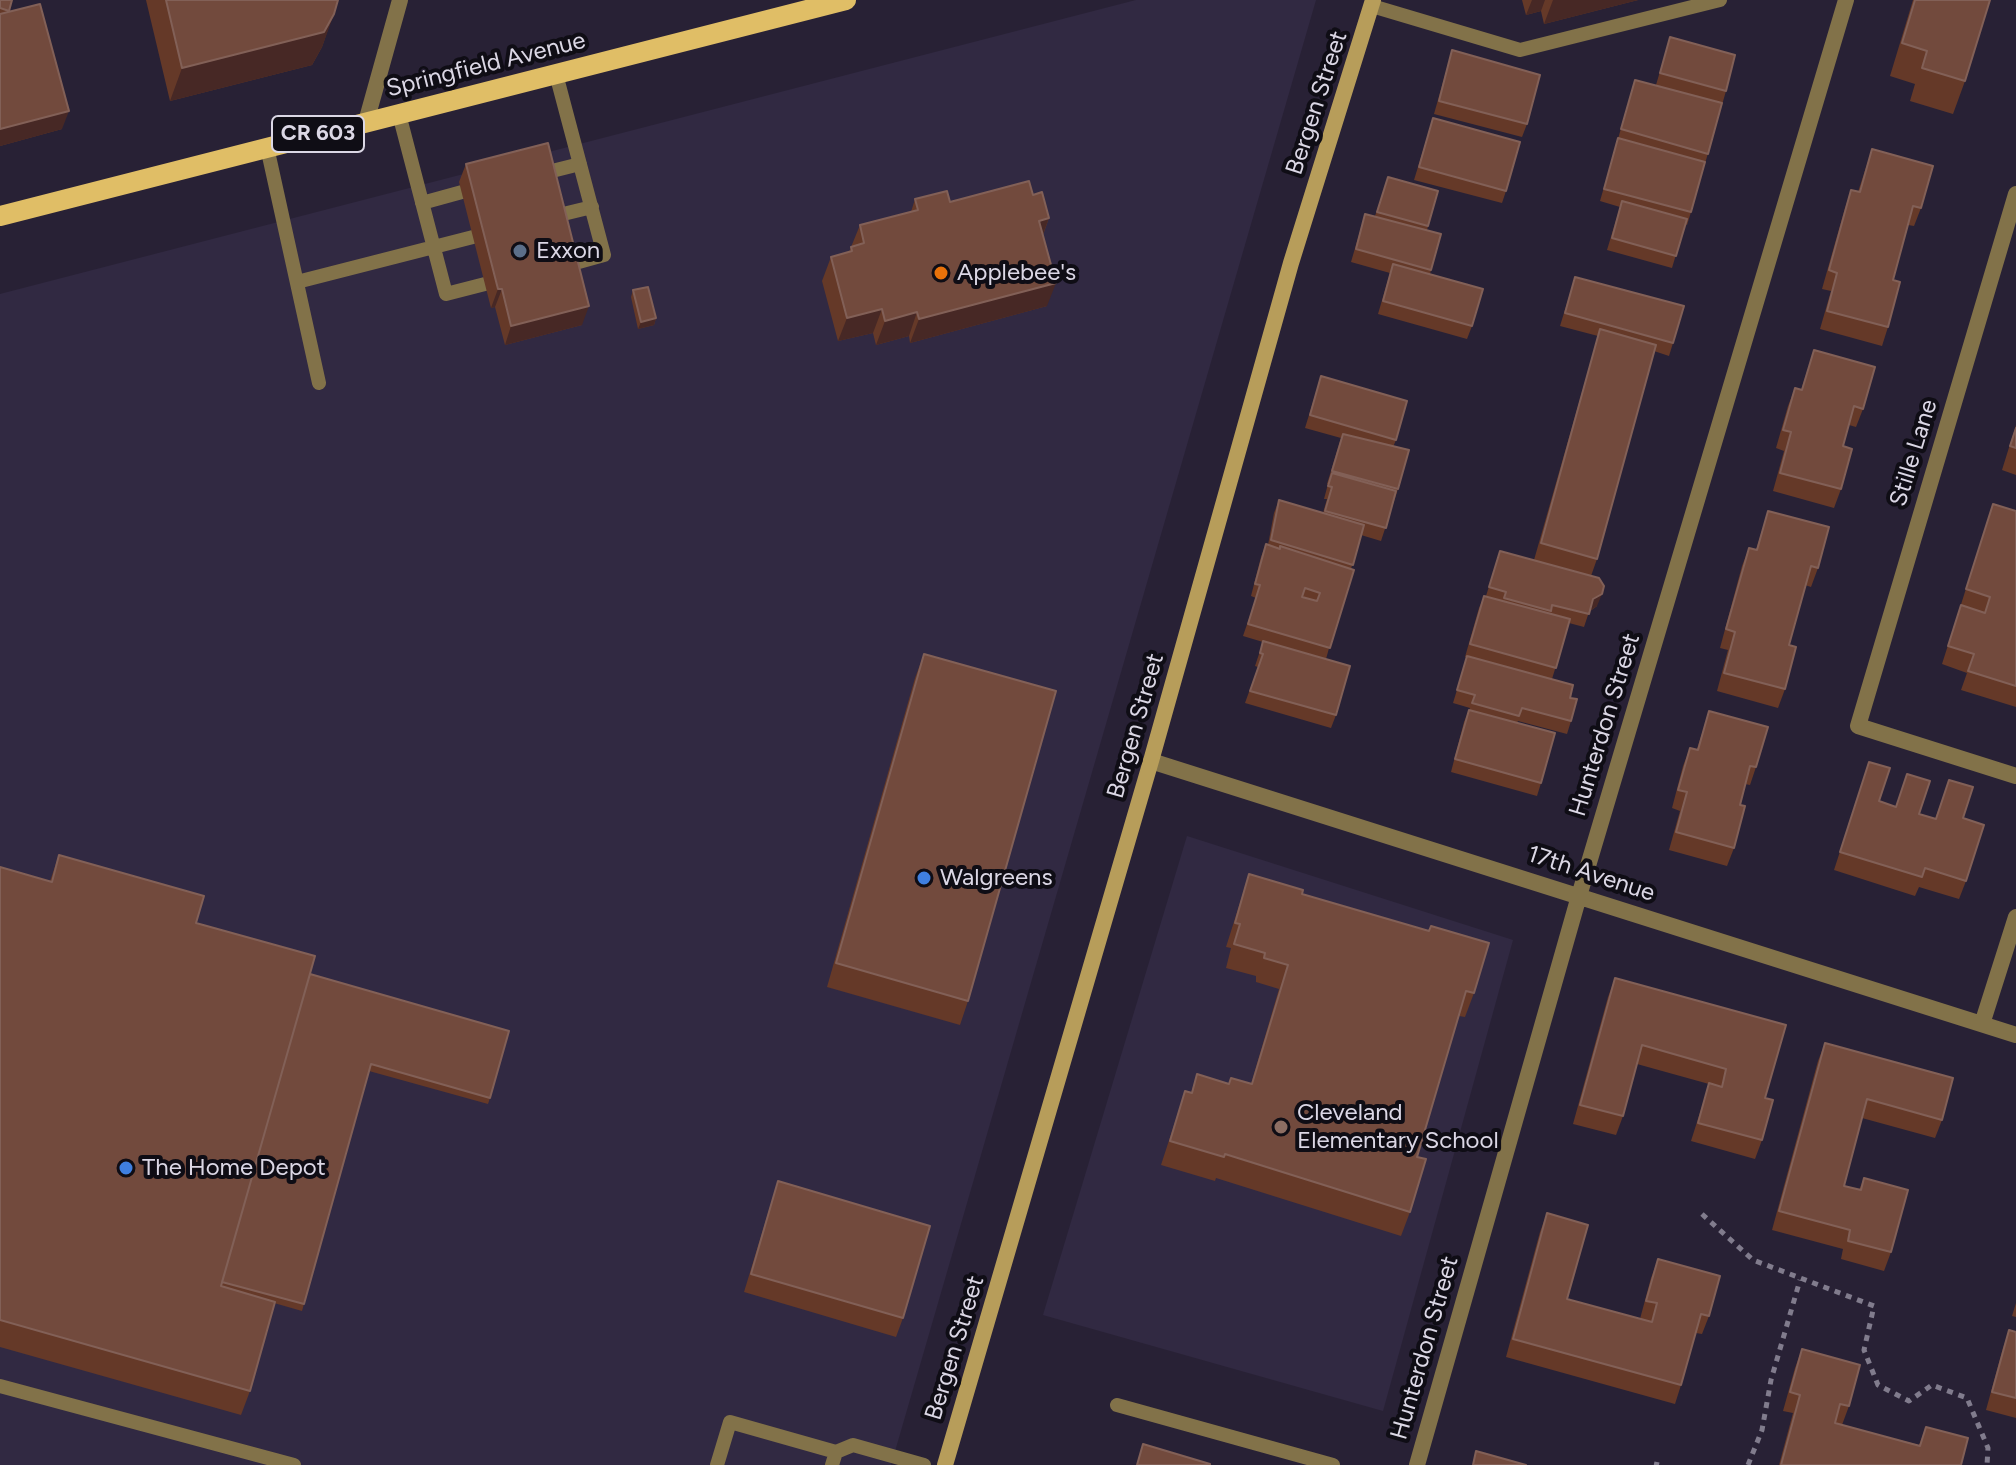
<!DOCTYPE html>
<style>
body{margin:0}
canvas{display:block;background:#282135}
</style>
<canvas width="2016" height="1465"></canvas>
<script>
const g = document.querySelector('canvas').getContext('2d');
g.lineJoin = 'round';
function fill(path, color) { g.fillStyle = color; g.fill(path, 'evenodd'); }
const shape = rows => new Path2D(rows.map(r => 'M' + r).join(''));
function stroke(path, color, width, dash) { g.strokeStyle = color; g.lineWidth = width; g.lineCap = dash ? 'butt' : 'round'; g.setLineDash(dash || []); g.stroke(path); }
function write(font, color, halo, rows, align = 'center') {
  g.font = font + ' Figtree,sans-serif'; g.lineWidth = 8; g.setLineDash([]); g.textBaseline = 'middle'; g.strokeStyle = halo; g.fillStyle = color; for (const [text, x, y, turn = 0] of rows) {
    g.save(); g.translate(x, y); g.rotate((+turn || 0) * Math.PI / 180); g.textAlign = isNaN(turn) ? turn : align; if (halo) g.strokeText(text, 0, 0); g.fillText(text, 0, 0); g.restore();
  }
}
fill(shape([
 [1136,0,1316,0,891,1465,0,1465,0,294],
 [1187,836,1513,940,1383,1411,1043,1315]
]), '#312942');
stroke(shape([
 [1702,1214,1753,1260,1874,1306,1864,1350,1878,1385,1909,1401,1932,1385,1967,1398,1988,1448,1987,1465],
 [1654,1464,1659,1465],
 [1748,1465,1762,1430,1771,1380,1800,1280]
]), '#817c8d', 5, [6, 6]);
stroke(shape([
 [1372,6,1520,50,1720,0],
 [556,74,604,255,568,265],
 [399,114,446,294,485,284],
 [267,147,319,383],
 [544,173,580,164],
 [422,203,462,192],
 [555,216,592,207],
 [297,282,473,237],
 [0,1386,294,1465],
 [1117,1405,1333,1465],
 [836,1452,853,1445,924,1465],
 [717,1465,730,1422,836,1452,832,1465]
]), '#827249', 14);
stroke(shape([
 [366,122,400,0],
 [2016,194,1858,726,2016,776],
 [1151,761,2016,1035],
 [1982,1024,2016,917],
 [1417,1465,1579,896,1846,0]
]), '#827249', 16);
stroke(shape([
 [945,1465,1151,761,1291,263,1373,0]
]), '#b79d5a', 16);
stroke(shape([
 [0,216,846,0]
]), '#e0be66', 20);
fill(shape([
 [0,0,12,0,8,12,62,129,0,146],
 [146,0,338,0,322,47,312,65,170,101],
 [1522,0,1638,0,1544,24,1541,11,1526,15],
 [1913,0,1990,0,1965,81,1953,114,1910,101,1915,84,1890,76],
 [1670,37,1726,91,1691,212,1687,225,1685,224,1672,268,1607,250,1620,207,1600,201,1635,80,1656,85],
 [1452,50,1527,124,1522,137,1434,114],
 [1433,118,1506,191,1502,203,1414,180],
 [1872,149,1921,208,1914,226,1908,225,1893,280,1888,327,1882,346,1820,329,1831,291,1822,289,1845,208,1851,190,1858,192],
 [466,164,582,325,505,345,495,307,491,308,459,182],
 [1388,177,1438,191,1427,230,1441,234,1430,274,1472,326,1467,339,1378,314,1390,273,1351,262,1365,214,1375,216],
 [1033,195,1049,218,1043,235,1047,306,910,343,909,336,876,345,873,333,838,341,822,281,831,257,849,252,860,225,911,212,915,199,950,202],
 [1575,277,1673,343,1669,356,1654,351,1597,559,1591,576,1597,606,1589,612,1584,627,1569,623,1552,679,1570,698,1571,721,1567,734,1518,721,1517,723,1541,783,1537,796,1451,772,1464,722,1470,708,1453,703,1467,657,1465,657,1479,608,1484,596,1486,596,1500,551,1534,560,1598,336,1560,326],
 [633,290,656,318,654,325,638,329,631,297],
 [1814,350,1863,409,1856,427,1849,425,1843,446,1841,489,1834,508,1773,491,1784,451,1776,448,1788,406,1795,388,1801,390],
 [1321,376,1396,440,1393,447,1398,489,1381,541,1361,535,1351,569,1326,659,1336,715,1331,728,1245,703,1258,667,1255,666,1263,642,1243,636,1256,598,1251,596,1261,557,1266,544,1268,545,1274,513,1279,500,1323,513,1327,499,1324,499,1328,484,1327,484,1341,438,1305,428],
 [2016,425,2016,475,2002,470],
 [1993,504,2016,511,2016,707,1961,690,1967,673,1942,664],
 [1768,511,1818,568,1811,587,1805,585,1789,645,1785,689,1778,708,1717,691,1728,650,1720,648,1742,566,1749,548,1756,550],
 [924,654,968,1001,960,1025,827,987,915,678],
 [1709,711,1756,767,1750,785,1745,784,1740,805,1734,848,1727,866,1669,850,1680,811,1672,808,1683,766,1690,748,1697,749],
 [1869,762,1879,801,1896,807,1907,774,1919,814,1935,819,1949,780,1963,818,1966,881,1959,899,1919,887,1915,896,1834,870],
 [59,855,196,923,310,974,490,1098,488,1104,369,1071,302,1311,274,1303,250,1391,241,1415,0,1347,0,867,50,881],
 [1249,874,1302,894,1474,993,1465,1017,1459,1016,1417,1157,1410,1212,1401,1236,1216,1178,1215,1181,1161,1165,1185,1091,1191,1093,1197,1074,1229,1084,1251,1084,1279,989,1256,982,1256,976,1226,968,1231,948,1226,947],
 [1615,978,1765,1098,1762,1140,1755,1159,1691,1141,1709,1084,1637,1064,1623,1116,1616,1135,1573,1124,1608,997],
 [1825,1043,1942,1120,1935,1138,1862,1118,1844,1186,1859,1190,1864,1178,1891,1252,1884,1271,1841,1259,1843,1249,1772,1230,1818,1061],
 [778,1181,903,1318,896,1337,744,1292,772,1200],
 [1547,1213,1567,1299,1640,1319,1651,1278,1658,1259,1709,1316,1702,1334,1696,1333,1681,1385,1675,1404,1506,1357,1540,1232],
 [2016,1303,2016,1317,2012,1316],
 [2009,1330,2016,1332,2016,1418,1986,1410,2003,1348],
 [1802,1349,1849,1406,1842,1425,1919,1445,1926,1427,1961,1465,1779,1465,1793,1413,1783,1411,1795,1368]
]), '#653928');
fill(shape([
 [1532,0,1545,0,1541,11,1526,15],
 [1553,0,1638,0,1544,24],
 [334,14,322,47,312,65,170,101,182,68],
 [69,111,62,129,0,146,0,129],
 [1049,218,1040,242,1039,221],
 [1056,283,1047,306,910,343,919,319],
 [498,289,502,289,495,307,491,308],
 [589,306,582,325,505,345,511,326],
 [882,309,873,333,838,341,847,318],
 [917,312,909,336,876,345,885,321],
 [656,318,654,325,638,329,641,322],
 [1602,594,1597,606,1588,612,1593,599]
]), '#472825');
const building = shape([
 [0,0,12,0,9,11,0,8,0,0],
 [166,0,338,0,334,14,324,32,182,68,166,0],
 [1915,0,1990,0,1965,81,1922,68,1927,51,1902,43,1915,0],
 [40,4,69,111,0,129,0,14,40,4],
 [1670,37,1735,55,1726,91,1660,73,1670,37],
 [1452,50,1540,75,1527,124,1439,101,1452,50],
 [1635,80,1722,103,1708,154,1621,129,1635,80],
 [1433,118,1520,142,1506,191,1419,167,1433,118],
 [1618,138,1705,162,1691,212,1604,189,1618,138],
 [548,143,589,306,511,326,502,289,498,289,466,164,548,143],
 [1872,149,1933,166,1921,208,1913,206,1893,280,1900,282,1888,327,1827,311,1837,273,1829,270,1851,190,1860,192,1872,149],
 [1388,177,1438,191,1428,226,1377,212,1388,177],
 [1029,181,1033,195,1042,192,1049,218,1039,221,1056,283,919,319,917,312,885,321,882,309,847,318,831,257,852,251,851,247,864,243,860,225,918,210,915,199,947,191,950,202,1029,181],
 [1622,201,1687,219,1676,256,1612,238,1622,201],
 [1365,214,1441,234,1431,270,1356,249,1365,214],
 [1393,264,1483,289,1472,326,1383,301,1393,264],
 [1575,277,1684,306,1673,343,1565,313,1575,277],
 [648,287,656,318,641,322,633,290,648,287],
 [1600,329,1656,345,1597,559,1541,543,1600,329],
 [1814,350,1875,367,1863,409,1854,406,1843,446,1852,449,1841,489,1780,473,1791,432,1783,430,1795,388,1802,390,1814,350],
 [1321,376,1407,401,1396,440,1310,415,1321,376],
 [2016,428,2016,448,2010,446,2016,428],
 [1343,434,1409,450,1398,489,1332,471,1343,434],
 [1332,473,1396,491,1386,528,1325,511,1332,487,1328,486,1332,473],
 [1279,500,1364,525,1353,565,1271,540,1279,500],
 [1993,504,2016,511,2016,686,1968,671,1974,654,1948,646,1961,605,1985,613,1990,597,1966,589,1993,504],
 [1768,511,1829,527,1818,568,1811,566,1789,645,1796,647,1785,689,1724,673,1735,632,1726,629,1749,548,1757,550,1768,511],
 [1266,544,1280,549,1280,546,1354,570,1330,648,1248,624,1260,585,1255,584,1266,544],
 [1305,588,1320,593,1317,601,1302,597,1305,588],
 [1500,551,1599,578,1604,586,1602,594,1593,599,1589,614,1552,605,1551,611,1504,598,1506,592,1489,587,1500,551],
 [1484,596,1570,619,1556,668,1470,644,1484,596],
 [1263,641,1350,666,1336,715,1250,691,1263,654,1260,653,1263,641],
 [924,654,1056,691,968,1001,836,963,924,654],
 [1467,656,1573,685,1570,698,1577,699,1571,721,1522,708,1519,716,1472,703,1475,695,1457,690,1467,656],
 [1469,710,1555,733,1541,783,1455,759,1469,710],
 [1709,711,1768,727,1756,767,1750,766,1740,805,1745,806,1734,848,1676,832,1687,792,1678,790,1690,748,1698,750,1709,711],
 [1869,762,1890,768,1879,801,1896,807,1907,774,1930,781,1919,814,1936,819,1949,780,1973,787,1963,818,1984,825,1966,881,1925,868,1922,877,1840,852,1869,762],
 [59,855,204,896,196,923,315,956,221,1286,275,1302,250,1391,0,1320,0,867,52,882,59,855],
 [1249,874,1303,890,1302,894,1429,931,1431,926,1489,943,1474,993,1466,991,1417,1157,1426,1159,1410,1212,1225,1154,1224,1157,1170,1141,1185,1091,1192,1093,1197,1074,1229,1084,1231,1078,1252,1084,1288,965,1264,958,1265,953,1234,944,1240,924,1235,923,1249,874],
 [310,974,509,1031,490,1098,371,1064,304,1304,222,1282,310,974],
 [1615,978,1786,1025,1765,1098,1773,1100,1762,1140,1698,1123,1709,1083,1722,1087,1726,1069,1642,1045,1623,1116,1580,1105,1615,978],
 [1825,1043,1953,1078,1942,1120,1867,1099,1844,1186,1861,1190,1864,1178,1908,1190,1891,1252,1848,1241,1850,1230,1779,1211,1825,1043],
 [778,1181,930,1226,903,1318,751,1274,778,1181],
 [1547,1213,1588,1225,1567,1299,1652,1322,1657,1303,1646,1301,1658,1259,1720,1276,1709,1316,1701,1314,1681,1385,1513,1339,1547,1213],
 [2009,1330,2016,1332,2016,1398,1992,1392,2009,1330],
 [1802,1349,1860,1365,1849,1406,1840,1404,1835,1423,1920,1446,1926,1427,1968,1438,1961,1465,1781,1465,1800,1395,1790,1392,1802,1349],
 [1143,1444,1210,1464,1210,1465,1137,1465,1143,1444],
 [1476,1451,1526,1465,1473,1465,1476,1451]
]);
fill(building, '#724a3d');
stroke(building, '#826057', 2);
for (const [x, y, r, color] of [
 [520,251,8,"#5c6f8a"],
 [941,273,8,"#e8710a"],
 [924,878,8,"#3f7fe0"],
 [1281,1127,8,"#8d6e63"],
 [126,1168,8,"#3f7fe0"]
]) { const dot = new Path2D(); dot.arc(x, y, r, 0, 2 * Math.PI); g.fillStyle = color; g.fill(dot); stroke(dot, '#0f0d15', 3); }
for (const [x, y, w] of [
 [318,134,92]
]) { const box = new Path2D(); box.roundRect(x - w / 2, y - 18, w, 36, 6); g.fillStyle = '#0f0d15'; g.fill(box); stroke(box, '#dbd7e5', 2); }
write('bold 22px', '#dbd7e5', null, [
 ["CR 603",318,134]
]);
write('24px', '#dbd7e5', '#0f0d15', [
 ["Springfield Avenue",486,65,-14],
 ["Bergen Street",1317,103,-72],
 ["Stille Lane",1914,453,-73],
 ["Hunterdon Street",1605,725,-73],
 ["Bergen Street",1136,726,-74],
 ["17th Avenue",1591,874,18],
 ["Bergen Street",955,1348,-73],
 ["Hunterdon Street",1425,1348,-74]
]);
write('24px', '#dbd7e5', '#0f0d15', [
 ["Exxon",536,251],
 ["Applebee's",957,273],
 ["Walgreens",940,878],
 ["Cleveland",1297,1113],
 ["Elementary School",1297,1141],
 ["The Home Depot",142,1168]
], 'left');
</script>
